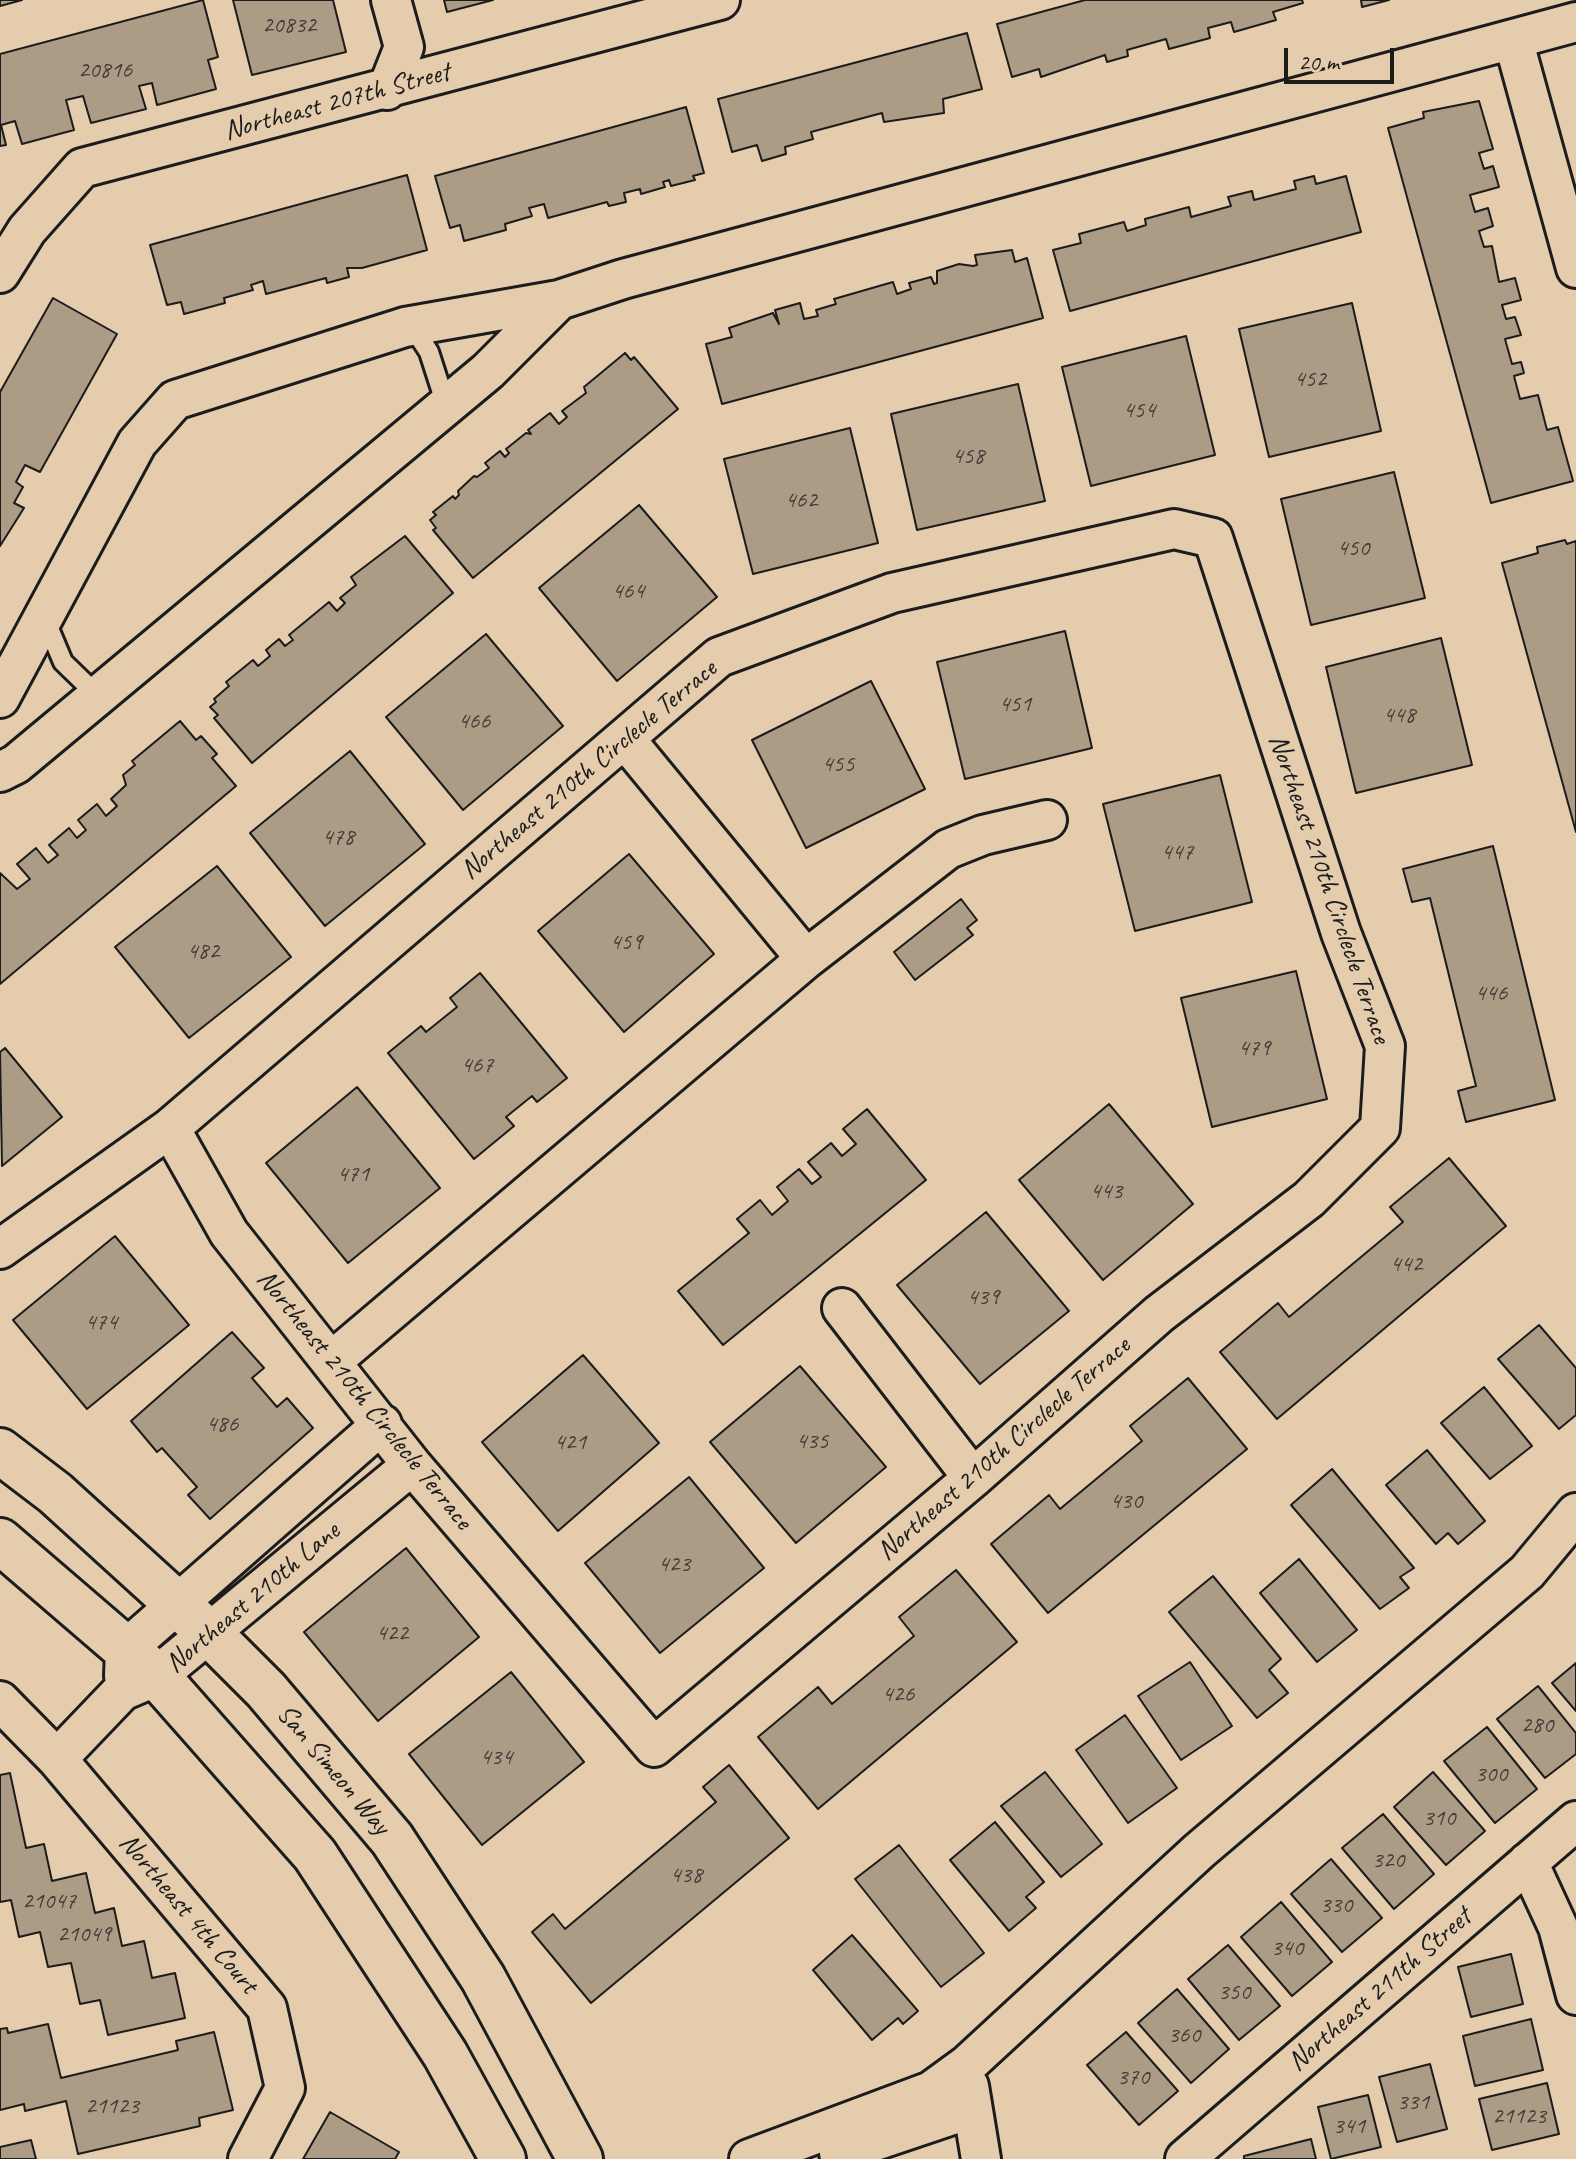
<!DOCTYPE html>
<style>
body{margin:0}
#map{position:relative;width:1576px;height:2159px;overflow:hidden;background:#e4ccad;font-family:Caveat,sans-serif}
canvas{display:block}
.scale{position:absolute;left:1284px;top:48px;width:110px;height:36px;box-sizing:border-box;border:4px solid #1c1c1c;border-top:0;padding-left:10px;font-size:24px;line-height:28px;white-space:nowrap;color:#1c1c1c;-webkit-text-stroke:6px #e4ccad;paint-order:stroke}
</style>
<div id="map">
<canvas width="1576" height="2159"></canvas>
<div class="scale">20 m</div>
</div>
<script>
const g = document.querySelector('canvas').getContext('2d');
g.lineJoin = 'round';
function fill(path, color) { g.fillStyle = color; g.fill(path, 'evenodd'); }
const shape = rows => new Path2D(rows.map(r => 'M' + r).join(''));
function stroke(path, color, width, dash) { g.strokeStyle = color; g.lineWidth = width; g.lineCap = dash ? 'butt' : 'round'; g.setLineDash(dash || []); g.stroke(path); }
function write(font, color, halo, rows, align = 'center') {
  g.font = font + ' Caveat,sans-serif'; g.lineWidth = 8; g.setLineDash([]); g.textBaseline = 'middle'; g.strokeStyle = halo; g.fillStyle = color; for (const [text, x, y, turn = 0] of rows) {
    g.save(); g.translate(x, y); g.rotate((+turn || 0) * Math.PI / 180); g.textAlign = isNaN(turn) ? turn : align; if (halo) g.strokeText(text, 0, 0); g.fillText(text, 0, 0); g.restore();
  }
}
const building = shape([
 [0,0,22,0,0,6,0,0],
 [203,0,218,57,208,60,216,89,157,105,152,83,139,86,146,109,91,123,83,96,66,100,74,130,22,144,15,121,1,125,6,145,0,146,0,54,203,0],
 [233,0,333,0,346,52,252,75,233,0],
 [444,0,493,0,447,12,444,0],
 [1085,0,1302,0,1303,3,1273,12,1276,20,1234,32,1231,22,1208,28,1210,38,1169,49,1166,39,1127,50,1128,56,1107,62,1105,55,1041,77,1039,69,1012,77,997,24,1085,0],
 [1361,0,1389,0,1362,7,1361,0],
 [967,33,982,89,943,99,944,113,884,122,882,113,811,132,813,139,785,147,786,154,762,161,757,145,732,152,718,99,967,33],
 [1479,101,1493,149,1479,153,1484,169,1493,166,1499,187,1470,195,1475,212,1488,208,1493,226,1479,231,1484,247,1492,246,1499,282,1515,278,1521,300,1502,305,1506,319,1515,317,1521,335,1505,339,1512,364,1521,362,1524,373,1514,376,1520,399,1538,395,1547,430,1558,427,1573,481,1491,503,1388,128,1424,118,1423,112,1479,101],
 [686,107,704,173,693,176,695,180,671,186,669,180,663,182,665,187,641,194,640,189,624,193,626,202,609,206,607,202,548,218,544,204,529,208,532,216,505,224,506,230,464,241,460,225,450,228,435,176,686,107],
 [407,175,427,250,362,268,347,268,349,277,327,283,326,278,266,294,263,281,251,285,253,290,224,298,225,303,184,314,181,302,167,305,150,245,407,175],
 [1314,176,1316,184,1346,176,1361,232,1070,311,1053,250,1081,243,1079,234,1124,222,1127,231,1146,225,1145,219,1189,207,1191,217,1231,206,1228,197,1252,191,1254,200,1296,189,1294,181,1314,176],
 [1012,250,1015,262,1027,258,1043,318,722,404,706,344,732,337,729,328,773,313,779,324,775,310,800,303,804,319,818,316,816,310,836,304,834,299,893,282,897,294,911,289,909,283,931,277,934,284,937,283,937,271,959,264,973,266,977,265,975,255,1012,250],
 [53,298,117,334,40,472,25,465,16,482,23,487,14,503,24,508,0,546,0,392,53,298],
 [1352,303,1381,431,1269,457,1239,329,1352,303],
 [1186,336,1215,455,1091,486,1062,367,1186,336],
 [625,353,631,360,634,357,678,409,473,578,433,530,436,528,430,520,436,515,433,512,453,496,455,499,459,495,458,491,474,476,477,477,489,468,485,463,500,451,505,457,509,453,506,449,526,433,531,434,528,430,550,413,559,424,567,417,562,411,586,393,584,387,625,353],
 [1018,384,1045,501,917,530,891,414,1018,384],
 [850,428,878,543,753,574,724,459,850,428],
 [1394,472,1425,598,1311,625,1281,499,1394,472],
 [639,505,717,597,617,681,539,588,639,505],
 [405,536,453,593,252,763,214,718,218,715,210,707,216,702,214,699,229,686,226,682,253,660,258,666,270,656,266,650,279,639,285,646,293,640,289,635,329,602,337,611,345,603,340,598,356,585,351,577,405,536],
 [1565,540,1567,544,1576,541,1576,832,1502,563,1538,553,1537,547,1565,540],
 [1065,631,1092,748,965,779,937,662,1065,631],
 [486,634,563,726,463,810,386,717,486,634],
 [1441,638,1472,765,1356,793,1326,667,1441,638],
 [871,681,925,789,806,848,752,740,871,681],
 [180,721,196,740,201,736,217,754,212,758,236,786,0,984,0,873,17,889,30,879,17,864,36,848,48,863,58,855,49,845,69,828,77,838,86,830,78,820,97,804,106,816,117,806,111,799,126,785,123,775,135,765,132,761,180,721],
 [350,751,425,844,325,926,250,833,350,751],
 [1220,775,1252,902,1135,931,1103,804,1220,775],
 [1493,846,1555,1100,1466,1122,1458,1091,1476,1086,1430,898,1412,902,1403,869,1493,846],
 [629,854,714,954,624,1032,538,931,629,854],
 [217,866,291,957,189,1038,115,947,217,866],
 [961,899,977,920,967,928,973,935,915,980,894,952,961,899],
 [1296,971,1327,1099,1212,1127,1181,998,1296,971],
 [480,973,567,1078,537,1102,532,1096,506,1117,514,1126,474,1159,388,1053,421,1026,426,1032,457,1007,450,998,480,973],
 [5,1048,62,1117,2,1166,0,1052,5,1048],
 [357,1087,440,1188,348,1263,266,1163,357,1087],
 [1109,1104,1193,1204,1103,1280,1019,1180,1109,1104],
 [867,1109,926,1180,723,1345,678,1291,749,1233,737,1219,760,1200,772,1215,788,1201,777,1187,799,1169,812,1184,821,1177,808,1162,831,1143,842,1156,856,1144,843,1129,867,1109],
 [1449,1158,1506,1226,1277,1419,1220,1352,1278,1303,1289,1317,1403,1222,1390,1207,1449,1158],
 [986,1212,1069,1311,980,1384,897,1285,986,1212],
 [115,1236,189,1325,87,1409,13,1320,115,1236],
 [1539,1325,1576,1368,1576,1415,1559,1429,1498,1359,1539,1325],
 [232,1332,264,1368,252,1378,277,1407,287,1398,313,1428,210,1519,188,1495,197,1487,162,1448,157,1452,131,1421,232,1332],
 [583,1355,659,1443,558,1531,482,1442,583,1355],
 [800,1366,886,1467,796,1543,710,1442,800,1366],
 [1188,1378,1247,1449,1048,1613,991,1544,1049,1495,1060,1509,1142,1441,1130,1426,1188,1378],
 [1484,1387,1532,1446,1490,1479,1441,1423,1484,1387],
 [1427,1450,1485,1521,1458,1544,1448,1533,1436,1544,1386,1485,1427,1450],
 [1332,1469,1414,1568,1400,1577,1409,1588,1380,1609,1291,1505,1332,1469],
 [689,1477,764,1568,660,1653,585,1563,689,1477],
 [406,1548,479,1637,378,1721,304,1632,406,1548],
 [1299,1559,1357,1630,1317,1662,1260,1593,1299,1559],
 [956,1570,1017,1642,818,1809,758,1737,818,1687,832,1704,914,1636,899,1617,956,1570],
 [1213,1576,1281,1659,1269,1670,1288,1693,1257,1718,1169,1612,1213,1576],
 [1190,1662,1232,1726,1181,1760,1138,1696,1190,1662],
 [1576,1663,1576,1711,1552,1683,1576,1663],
 [511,1672,584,1762,482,1845,409,1754,511,1672],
 [1538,1686,1576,1733,1576,1754,1545,1778,1497,1719,1538,1686],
 [1125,1715,1177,1788,1128,1823,1076,1750,1125,1715],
 [1487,1727,1537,1789,1495,1823,1444,1761,1487,1727],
 [729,1765,789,1838,591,2003,532,1932,553,1914,565,1929,716,1802,703,1787,729,1765],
 [1045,1772,1102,1844,1061,1877,1001,1806,1045,1772],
 [1433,1772,1485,1831,1446,1865,1394,1807,1433,1772],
 [10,1773,26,1848,44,1844,52,1881,86,1873,95,1913,114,1908,122,1946,144,1941,152,1978,175,1973,185,2018,108,2035,100,2000,80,2004,71,1963,48,1967,40,1932,19,1937,11,1900,0,1902,0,1775,10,1773],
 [1383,1814,1434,1874,1394,1909,1342,1848,1383,1814],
 [995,1822,1044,1882,1026,1897,1036,1908,1009,1931,950,1860,995,1822],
 [899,1845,984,1953,941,1987,855,1879,899,1845],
 [1331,1859,1382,1918,1342,1952,1291,1894,1331,1859],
 [1281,1902,1332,1962,1292,1996,1241,1937,1281,1902],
 [852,1935,918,2011,903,2024,898,2018,872,2040,813,1970,852,1935],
 [1228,1945,1280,2006,1239,2040,1188,1979,1228,1945],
 [1511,1954,1523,2004,1471,2017,1458,1967,1511,1954],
 [1177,1989,1229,2049,1191,2083,1138,2023,1177,1989],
 [1531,2019,1543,2070,1475,2086,1463,2036,1531,2019],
 [48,2024,61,2078,178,2050,176,2041,214,2032,233,2110,199,2118,200,2126,78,2154,66,2101,25,2111,24,2104,0,2110,0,2029,7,2028,8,2033,48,2024],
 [1126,2032,1178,2091,1139,2125,1087,2065,1126,2032],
 [1430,2064,1447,2129,1397,2142,1379,2077,1430,2064],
 [1547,2083,1559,2134,1492,2150,1479,2099,1547,2083],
 [1368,2095,1381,2147,1331,2159,1318,2107,1368,2095],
 [330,2112,399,2152,395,2159,303,2159,330,2112],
 [1311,2139,1316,2159,1244,2159,1244,2156,1311,2139],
 [31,2140,36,2159,0,2159,0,2147,31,2140]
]);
fill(building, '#ac9b85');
stroke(building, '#1c1c1c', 2);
const service = shape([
 [412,326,429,352,446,405],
 [45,619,63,662,97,695]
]);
const minor = shape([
 [1513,39,1576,268],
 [387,90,404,47,391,0],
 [0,273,27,230,82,168,720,0],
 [0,698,137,443,175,400,405,327,559,300,623,279,1576,22],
 [625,739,806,959],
 [0,772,16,764,488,371,559,300],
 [0,1249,170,1128,719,657,892,593,1174,529,1213,538,1341,933,1385,1046,1380,1128,1309,1199,1159,1314,973,1478,654,1747,412,1465,229,1233,170,1128],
 [842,1308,973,1478],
 [333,1360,806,959,948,849,983,835,1047,820],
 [124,1676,125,1650,382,1424],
 [0,1701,57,1759,267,2008,285,2088,248,2159],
 [57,1759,122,1691,157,1676,412,1465],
 [1528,1862,1558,1927,1576,1995],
 [969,2086,981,2159],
 [839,2153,970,2109],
 [749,2159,931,2091,968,2064,1199,1851,1527,1572,1576,1513],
 [1185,2159,1576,1821]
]);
const tertiary = shape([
 [0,1451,55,1493,210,1634,266,1690,392,1839,483,1978,580,2159],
 [0,1541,157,1676,315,1855,445,2054,503,2159]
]);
stroke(service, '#1c1c1c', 24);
stroke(minor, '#1c1c1c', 44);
stroke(tertiary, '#1c1c1c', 50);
stroke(service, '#e4ccad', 18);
stroke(minor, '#e4ccad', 38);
stroke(tertiary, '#e4ccad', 44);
write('24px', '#403c36', null, [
 ["20832",289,26],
 ["20816",105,71],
 ["452",1310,380],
 ["454",1139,411],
 ["458",968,457],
 ["462",801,501],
 ["450",1353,549],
 ["464",628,592],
 ["451",1015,705],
 ["448",1399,716],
 ["466",474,722],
 ["455",838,765],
 ["478",338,838],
 ["447",1177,853],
 ["459",626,943],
 ["482",203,952],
 ["446",1491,994],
 ["479",1254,1049],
 ["467",477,1066],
 ["471",353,1175],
 ["443",1106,1192],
 ["442",1406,1265],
 ["439",983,1298],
 ["474",101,1323],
 ["486",222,1425],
 ["435",812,1442],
 ["421",570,1443],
 ["430",1126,1502],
 ["423",674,1565],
 ["422",392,1634],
 ["426",898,1695],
 ["280",1537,1726],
 ["434",496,1758],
 ["300",1491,1775],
 ["310",1439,1819],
 ["320",1388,1861],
 ["438",686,1876],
 ["21047",49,1902],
 ["330",1336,1906],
 ["21049",84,1935],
 ["340",1287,1949],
 ["350",1234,1993],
 ["360",1184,2036],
 ["370",1133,2078],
 ["331",1413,2103],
 ["21123",112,2107],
 ["21123",1519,2117],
 ["341",1349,2127]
]);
write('28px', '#1c1c1c', '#e4ccad', [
 ["Northeast 207th Street",337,102,-15],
 ["Northeast 210th Circlecle Terrace",589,770,-40],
 ["Northeast 210th Circlecle Terrace",1329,889,71],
 ["Northeast 210th Circlecle Terrace",364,1400,51],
 ["Northeast 210th Circlecle Terrace",1004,1449,-41],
 ["Northeast 210th Lane",253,1598,-40],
 ["San Simeon Way",333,1770,50],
 ["Northeast 4th Court",188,1914,50],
 ["Northeast 211th Street",1380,1990,-41]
]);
</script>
